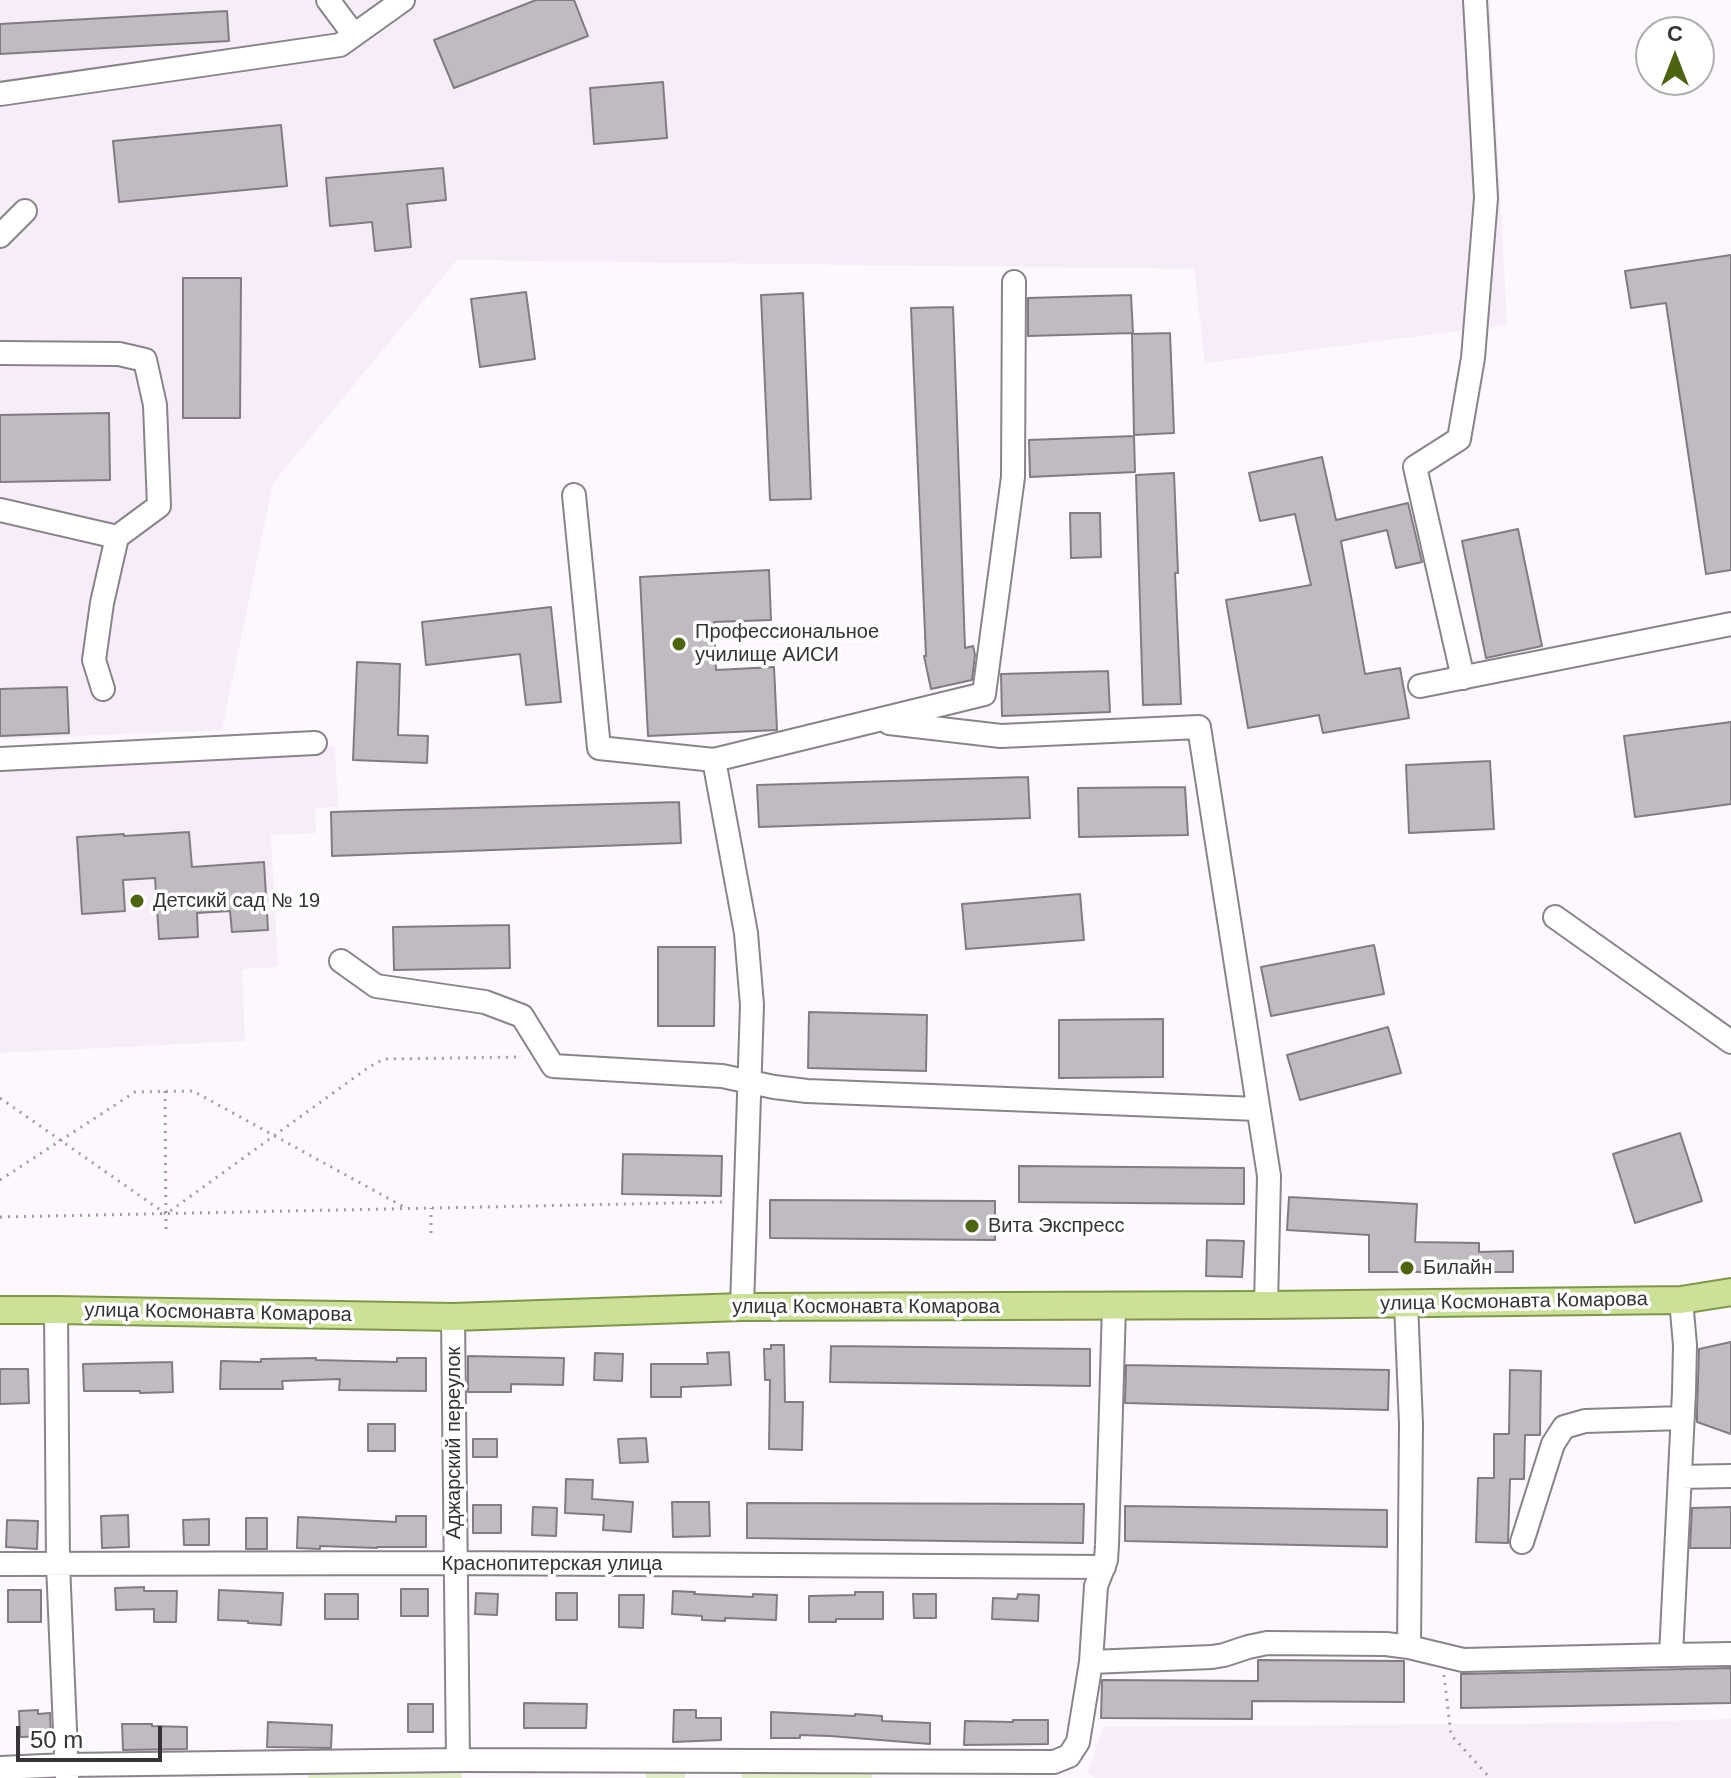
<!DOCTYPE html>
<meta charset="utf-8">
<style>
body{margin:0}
#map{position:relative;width:1731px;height:1778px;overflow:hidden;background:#fcf8fd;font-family:Helvetica,sans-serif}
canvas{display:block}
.north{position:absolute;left:1635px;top:16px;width:80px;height:80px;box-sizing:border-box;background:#fff;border:2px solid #aeadaf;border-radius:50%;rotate:0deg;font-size:22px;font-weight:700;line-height:32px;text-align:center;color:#353336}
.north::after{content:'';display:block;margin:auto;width:28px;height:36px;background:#4c6310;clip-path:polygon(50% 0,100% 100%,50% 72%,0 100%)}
.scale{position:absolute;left:16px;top:1726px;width:146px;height:36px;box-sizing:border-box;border:4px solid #353336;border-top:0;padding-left:10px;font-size:24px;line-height:28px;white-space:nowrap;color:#353336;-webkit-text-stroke:6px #fff;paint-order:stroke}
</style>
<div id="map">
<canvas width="1731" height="1778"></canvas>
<div class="north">С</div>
<div class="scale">50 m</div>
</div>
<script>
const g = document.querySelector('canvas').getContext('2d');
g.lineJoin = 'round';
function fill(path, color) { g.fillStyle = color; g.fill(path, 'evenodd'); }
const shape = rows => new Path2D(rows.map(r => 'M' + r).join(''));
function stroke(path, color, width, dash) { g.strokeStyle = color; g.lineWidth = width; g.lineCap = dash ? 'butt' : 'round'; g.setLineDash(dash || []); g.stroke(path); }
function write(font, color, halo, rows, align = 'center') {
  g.font = font + ' Helvetica,sans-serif'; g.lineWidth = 7; g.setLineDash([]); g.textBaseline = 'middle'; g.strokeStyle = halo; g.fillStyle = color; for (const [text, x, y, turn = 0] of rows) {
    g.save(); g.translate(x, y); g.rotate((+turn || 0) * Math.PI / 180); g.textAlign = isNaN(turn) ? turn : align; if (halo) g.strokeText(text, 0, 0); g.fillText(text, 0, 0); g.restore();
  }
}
fill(shape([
 [0,0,1490,0,1507,325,1205,363,1194,269,457,260,273,483,222,730,0,739],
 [335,746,338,807,315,808,316,833,271,835,278,967,242,969,245,1041,0,1053,0,763],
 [1731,1719,1731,1778,1095,1778,1088,1772,1103,1727,1596,1723]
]), '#f6edf9');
fill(shape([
 [741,1769,872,1772,872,1778,742,1778],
 [646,1771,685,1772,685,1778,646,1778],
 [308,1773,462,1773,462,1778,308,1778]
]), '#e0eeca');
const building = shape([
 [536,0,574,0,588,36,454,88,434,40,536,0],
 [227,11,229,41,0,54,0,24,227,11],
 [663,82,667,138,594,144,590,88,663,82],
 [281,125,287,186,119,202,113,141,281,125],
 [443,168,446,200,407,204,411,247,375,251,372,222,330,226,326,178,443,168],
 [1731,255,1731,570,1706,574,1666,303,1631,308,1625,271,1731,255],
 [183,278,241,278,240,418,183,418,183,278],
 [526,292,535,359,480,367,471,299,526,292],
 [803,293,811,499,770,500,761,295,803,293],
 [1131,295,1133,333,1028,336,1028,298,1131,295],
 [953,307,965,648,973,646,975,655,972,680,931,689,924,656,926,656,911,308,953,307],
 [1170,333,1174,433,1134,435,1132,334,1170,333],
 [109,413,110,480,0,482,0,415,109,413],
 [1134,436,1135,472,1030,477,1029,440,1134,436],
 [1322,457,1336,520,1408,503,1422,562,1396,568,1387,530,1341,541,1365,674,1400,668,1409,718,1323,733,1319,715,1248,728,1226,600,1311,585,1295,514,1260,521,1249,473,1322,457],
 [1174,473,1178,573,1175,573,1181,704,1143,705,1136,475,1174,473],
 [1070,513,1100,513,1101,557,1071,558,1070,513],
 [1518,529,1542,646,1486,658,1462,541,1518,529],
 [769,570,771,620,714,622,716,670,774,667,777,730,648,736,640,577,769,570],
 [551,607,561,702,526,705,520,654,426,665,422,622,551,607],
 [357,662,400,664,398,735,428,736,427,763,353,760,357,662],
 [1108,671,1110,712,1002,716,1001,674,1108,671],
 [67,687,69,733,0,736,0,689,67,687],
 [1731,722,1731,804,1635,817,1624,736,1731,722],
 [1490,761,1494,829,1409,833,1406,765,1490,761],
 [1028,777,1030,818,759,827,757,785,1028,777],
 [1185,787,1188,835,1079,837,1078,788,1185,787],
 [679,802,681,843,332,856,331,812,679,802],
 [189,832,192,867,264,862,268,930,232,932,230,911,197,913,198,937,159,939,155,878,123,880,125,911,82,914,77,837,124,834,124,836,189,832],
 [1080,894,1084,940,966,949,962,904,1080,894],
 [509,925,510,968,394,970,393,927,509,925],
 [1374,945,1384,994,1271,1016,1261,967,1374,945],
 [658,947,715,947,714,1026,658,1026,658,947],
 [809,1012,927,1015,926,1071,808,1068,809,1012],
 [1163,1019,1163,1077,1059,1078,1059,1020,1163,1019],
 [1388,1027,1401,1073,1300,1100,1287,1055,1388,1027],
 [1680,1133,1702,1201,1635,1223,1613,1154,1680,1133],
 [623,1154,722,1156,721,1196,622,1194,623,1154],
 [1019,1166,1244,1168,1244,1204,1019,1202,1019,1166],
 [1289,1197,1417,1204,1415,1242,1479,1243,1479,1252,1513,1251,1513,1272,1369,1272,1369,1235,1287,1230,1289,1197],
 [770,1200,995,1201,995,1240,770,1238,770,1200],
 [1207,1240,1244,1241,1242,1277,1206,1276,1207,1240],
 [1731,1342,1731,1434,1697,1422,1697,1411,1699,1349,1731,1342],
 [771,1345,784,1345,785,1402,803,1402,802,1450,769,1449,770,1380,765,1380,764,1349,771,1349,771,1345],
 [831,1346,1090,1349,1090,1386,830,1382,831,1346],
 [729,1352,731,1385,681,1387,681,1397,651,1397,651,1364,708,1364,707,1353,729,1352],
 [595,1353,623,1354,622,1381,594,1380,595,1353],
 [468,1356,564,1358,563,1385,511,1384,511,1392,468,1392,468,1356],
 [316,1358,316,1360,397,1362,397,1358,426,1358,426,1391,339,1390,340,1379,282,1381,283,1389,220,1389,221,1361,261,1362,261,1359,316,1358],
 [172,1362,173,1392,140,1393,140,1391,84,1391,83,1364,172,1362],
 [1126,1365,1389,1370,1388,1410,1125,1403,1126,1365],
 [0,1369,28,1369,29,1403,0,1404,0,1369],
 [1510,1370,1541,1371,1540,1435,1525,1435,1524,1479,1510,1479,1508,1543,1476,1542,1478,1478,1494,1478,1494,1434,1509,1434,1510,1370],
 [368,1424,395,1424,395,1451,368,1451,368,1424],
 [646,1438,648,1462,620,1463,618,1439,646,1438],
 [473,1439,497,1439,497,1457,473,1457,473,1439],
 [566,1479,593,1480,592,1499,633,1502,631,1532,603,1530,604,1515,565,1513,566,1479],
 [672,1502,709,1502,710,1536,673,1537,672,1502],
 [747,1503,1084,1504,1083,1543,747,1538,747,1503],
 [473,1505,501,1505,501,1533,473,1533,473,1505],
 [1125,1506,1387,1510,1387,1547,1125,1541,1125,1506],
 [533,1507,557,1508,556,1536,532,1535,533,1507],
 [1731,1507,1731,1548,1690,1548,1692,1508,1731,1507],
 [128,1515,129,1547,102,1548,101,1516,128,1515],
 [396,1516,426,1516,426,1547,377,1547,377,1548,320,1546,320,1549,297,1548,298,1517,396,1522,396,1516],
 [246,1518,267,1518,267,1549,246,1549,246,1518],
 [209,1519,209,1545,184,1545,183,1520,209,1519],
 [7,1520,38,1521,37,1549,6,1547,7,1520],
 [144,1587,144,1591,177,1591,176,1622,154,1622,154,1609,116,1610,115,1588,144,1587],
 [401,1589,428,1589,428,1616,401,1616,401,1589],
 [8,1590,41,1590,41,1622,8,1622,8,1590],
 [219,1590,283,1593,281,1625,248,1623,248,1621,218,1620,219,1590],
 [673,1591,695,1592,694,1594,753,1597,753,1594,777,1595,776,1620,725,1618,725,1621,702,1620,702,1616,672,1614,673,1591],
 [855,1592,883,1592,883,1619,836,1619,836,1622,809,1622,809,1596,855,1595,855,1592],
 [476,1593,498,1594,497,1615,475,1614,476,1593],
 [556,1593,577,1593,577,1620,556,1620,556,1593],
 [325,1594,358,1594,358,1619,325,1619,325,1594],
 [913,1594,936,1594,936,1618,914,1618,913,1594],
 [1018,1594,1039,1595,1038,1621,992,1619,993,1598,1017,1599,1018,1594],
 [619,1595,644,1595,643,1628,619,1627,619,1595],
 [1258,1660,1404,1661,1404,1702,1252,1701,1252,1719,1101,1718,1102,1680,1258,1681,1258,1660],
 [1731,1668,1731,1703,1461,1708,1461,1674,1731,1668],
 [524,1703,587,1704,586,1728,524,1728,524,1703],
 [408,1704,433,1704,433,1732,408,1732,408,1704],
 [38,1710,38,1714,50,1713,51,1736,20,1737,19,1711,38,1710],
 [674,1710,696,1710,696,1718,721,1718,721,1740,673,1742,674,1710],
 [771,1712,855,1716,855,1714,882,1716,882,1721,930,1723,930,1744,830,1736,800,1735,800,1738,771,1738,771,1712],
 [1013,1720,1048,1720,1048,1744,964,1745,965,1721,1013,1722,1013,1720],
 [268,1722,332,1725,331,1748,267,1747,268,1722],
 [122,1724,152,1724,152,1726,187,1727,187,1749,123,1750,122,1724]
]);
fill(building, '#bfbbc0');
stroke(building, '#807c81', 2);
const minor = shape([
 [328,0,354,35],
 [0,94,340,45,403,0],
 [0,236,25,211],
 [0,353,119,354,145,360,155,405,159,506,117,537],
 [574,495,599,748,714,760],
 [0,510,117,537,102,603,94,660,103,689],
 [1463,678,1415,467,1459,439,1473,358,1486,198,1475,0],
 [1420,686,1731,624],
 [889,723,1001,736,1199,727,1269,1176,1266,1305],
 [0,759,315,743],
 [1555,917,1731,1042],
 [341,961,376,986,485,1002,522,1016,553,1066,722,1076,774,1087,807,1091,1257,1109],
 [1681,1300,1685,1345,1684,1392,1671,1655,1731,1654],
 [1406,1303,1411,1424,1409,1647],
 [742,1307,752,1005,746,933,714,760,984,694,1013,477,1014,282],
 [56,1310,58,1564,67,1777],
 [453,1317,458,1760],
 [1680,1477,1731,1476],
 [1522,1542,1553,1444,1564,1427,1585,1421,1683,1418],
 [0,1564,455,1563,1104,1567],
 [1091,1662,1212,1657,1224,1655,1248,1647,1267,1643,1386,1644,1409,1647,1463,1660,1671,1655],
 [0,1768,66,1765,458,1760,1054,1762,1069,1756,1078,1742,1091,1662,1096,1586,1106,1560,1107,1545,1114,1306]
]);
const major = shape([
 [0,1310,56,1310,453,1317,742,1307,1266,1305,1681,1300,1731,1292]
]);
stroke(minor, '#888489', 26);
stroke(major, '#7e9748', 30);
stroke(shape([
 [165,1091,166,1233],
 [0,1098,166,1214,369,1067,384,1059,522,1057],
 [0,1180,135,1092,193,1091,404,1207],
 [0,1217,724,1202],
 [431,1233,431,1208],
 [1444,1675,1451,1735,1490,1778]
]), '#9f9ca0', 3, [2, 6]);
stroke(minor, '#fff', 22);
stroke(major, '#cae197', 26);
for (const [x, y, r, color] of [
 [679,644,8,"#4c6310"],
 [137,901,8,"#4c6310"],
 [972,1226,8,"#4c6310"],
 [1407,1268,8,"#4c6310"]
]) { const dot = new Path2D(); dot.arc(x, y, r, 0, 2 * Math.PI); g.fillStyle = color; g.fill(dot); stroke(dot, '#fff', 3); }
write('20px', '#353336', '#fff', [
 ["Профессиональное",695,632],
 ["училище АИСИ",695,655],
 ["Детсикй сад № 19",153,901],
 ["Вита Экспресс",988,1226],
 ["Билайн",1423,1268]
], 'left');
write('20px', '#353336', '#fff', [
 ["улица Космонавта Комарова",1514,1302,-1],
 ["улица Космонавта Комарова",866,1307],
 ["улица Космонавта Комарова",218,1313,1],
 ["Аджарский переулок",454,1443,-90],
 ["Краснопитерская улица",552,1564]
]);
</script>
